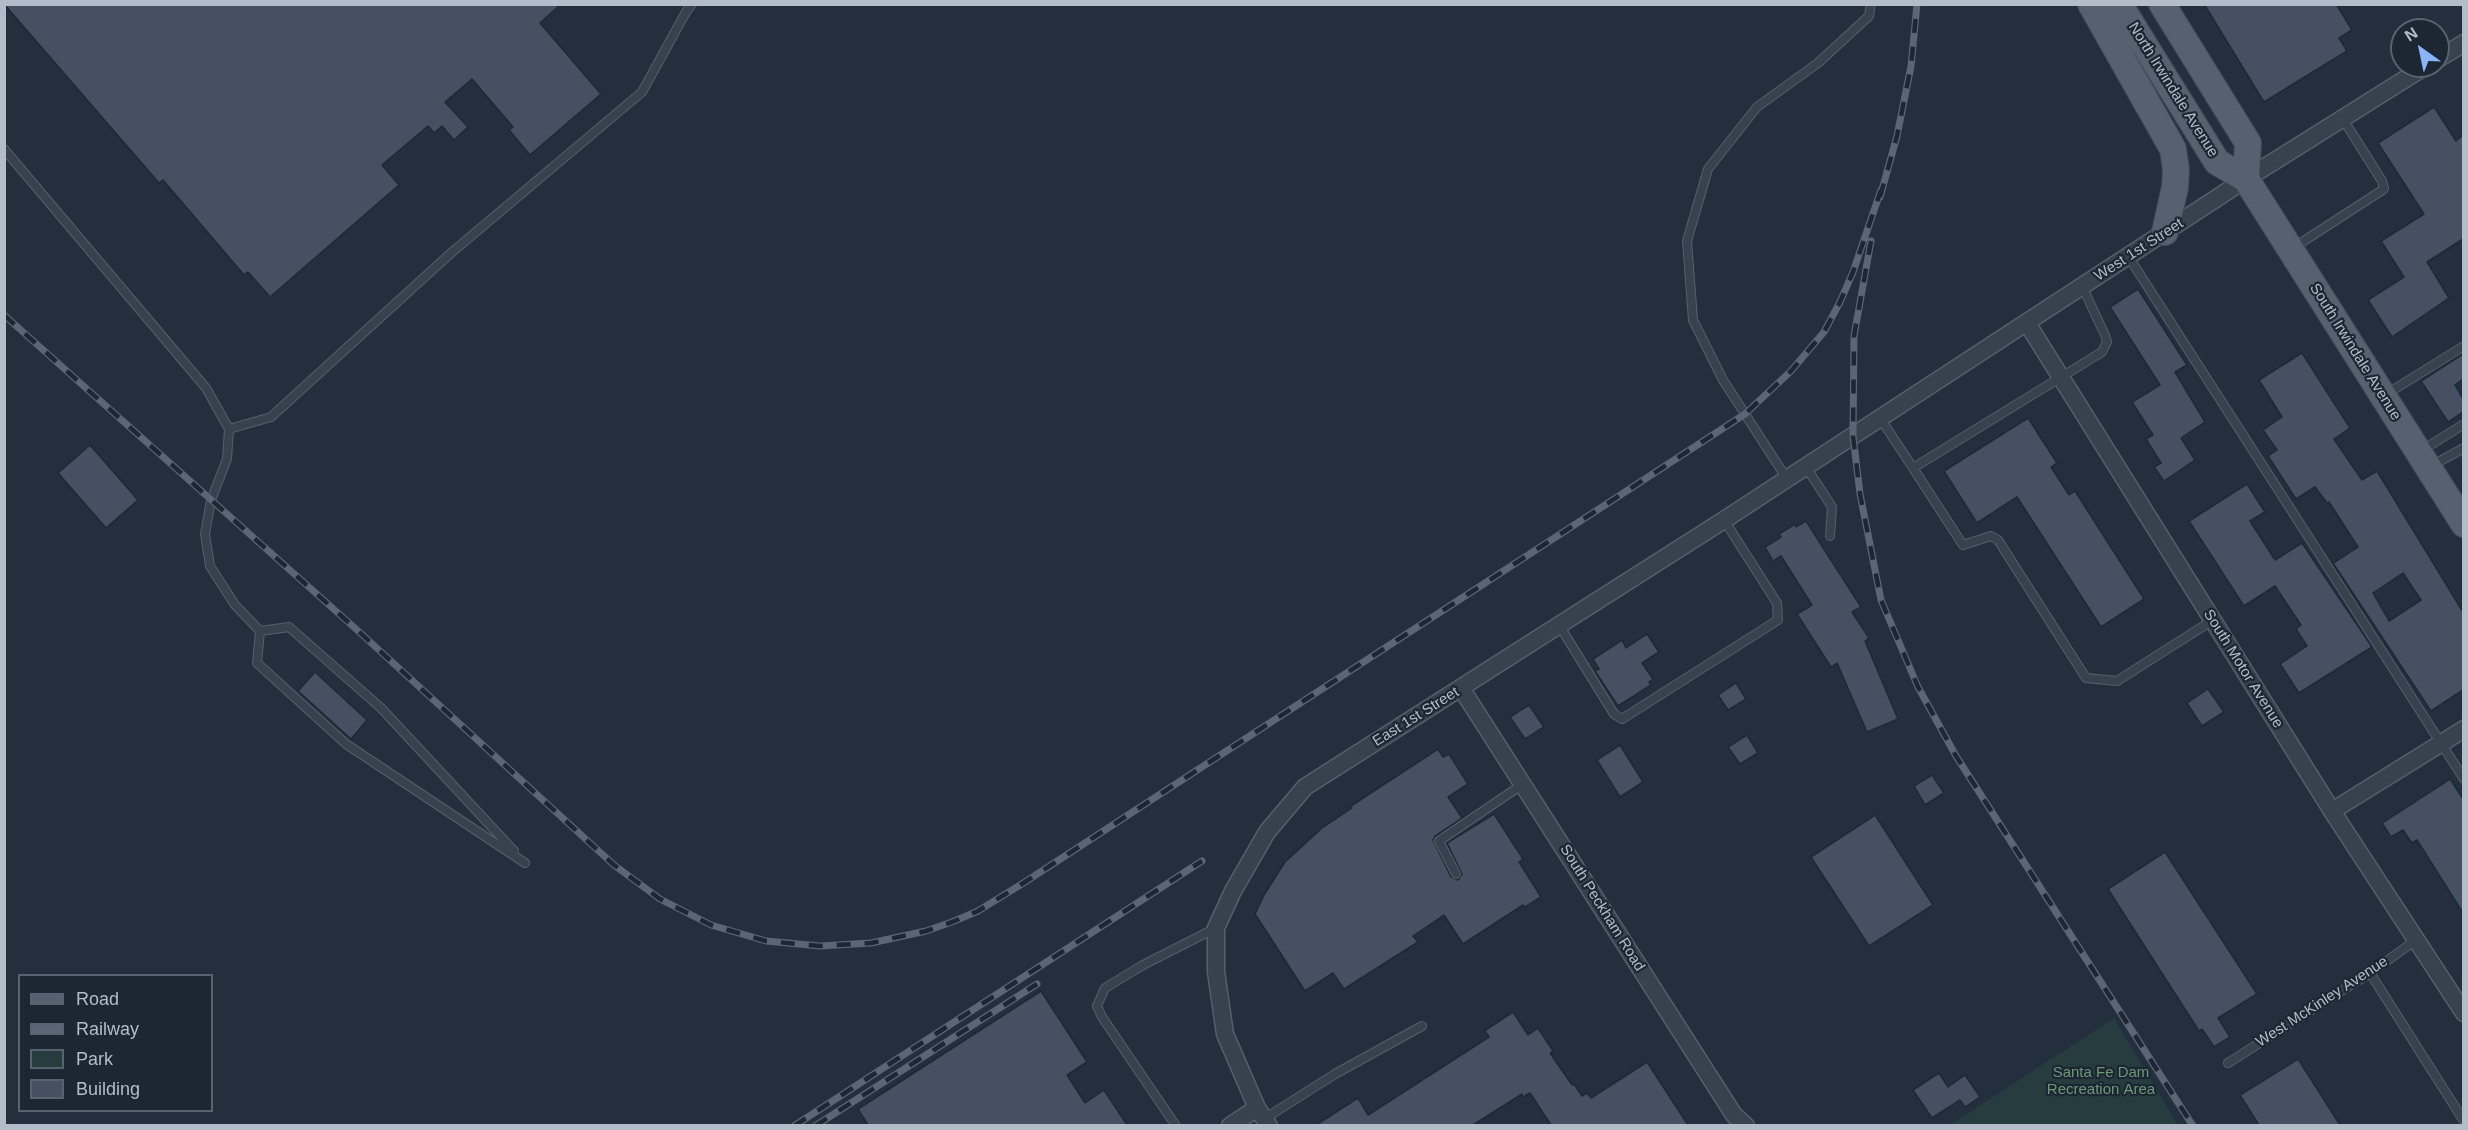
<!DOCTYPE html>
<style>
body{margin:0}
#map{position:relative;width:2468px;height:1130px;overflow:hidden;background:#242f3e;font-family:Arial,sans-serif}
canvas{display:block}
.frame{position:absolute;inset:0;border:6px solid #b4bcc9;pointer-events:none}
.legend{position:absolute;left:18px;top:974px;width:195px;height:138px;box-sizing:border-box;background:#1d2633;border:2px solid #59626f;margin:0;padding:8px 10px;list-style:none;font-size:18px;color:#b4bcc9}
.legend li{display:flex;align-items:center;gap:12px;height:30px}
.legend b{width:30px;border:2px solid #59626f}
.north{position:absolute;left:2390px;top:18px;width:60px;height:60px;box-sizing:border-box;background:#1d2633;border:2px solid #59626f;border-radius:50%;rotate:327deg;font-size:16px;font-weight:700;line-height:24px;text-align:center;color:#b4bcc9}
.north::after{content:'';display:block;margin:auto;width:21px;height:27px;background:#8ab4f8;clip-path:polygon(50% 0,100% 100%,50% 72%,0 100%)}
</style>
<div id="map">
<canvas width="2468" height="1130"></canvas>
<div class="frame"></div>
<ul class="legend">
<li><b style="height:8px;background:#56606e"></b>Road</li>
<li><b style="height:8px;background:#5a6575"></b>Railway</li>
<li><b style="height:16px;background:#263c3f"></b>Park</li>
<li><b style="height:16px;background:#455162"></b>Building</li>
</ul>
<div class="north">N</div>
</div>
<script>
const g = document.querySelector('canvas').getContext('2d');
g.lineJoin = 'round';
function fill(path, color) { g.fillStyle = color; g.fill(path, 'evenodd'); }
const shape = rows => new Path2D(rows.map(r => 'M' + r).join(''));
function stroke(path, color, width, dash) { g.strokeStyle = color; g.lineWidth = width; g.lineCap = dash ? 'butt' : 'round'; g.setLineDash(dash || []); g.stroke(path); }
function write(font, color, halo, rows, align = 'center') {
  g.font = font + ' Arial,sans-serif'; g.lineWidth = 4.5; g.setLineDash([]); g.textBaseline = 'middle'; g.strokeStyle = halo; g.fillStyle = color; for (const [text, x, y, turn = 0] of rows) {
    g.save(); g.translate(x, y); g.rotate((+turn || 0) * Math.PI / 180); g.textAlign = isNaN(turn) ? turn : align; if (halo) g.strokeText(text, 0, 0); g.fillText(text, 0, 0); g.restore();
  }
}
fill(shape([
 [2114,1018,2178,1125,1950,1125]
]), '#263c3f');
const building = shape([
 [4,4,561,4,540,23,601,94,530,155,509,130,513,127,472,79,445,102,468,127,454,140,442,126,434,133,428,126,382,165,399,185,270,297,248,272,244,275,163,180,159,183,4,4],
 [2204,4,2336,4,2352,30,2339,38,2347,51,2264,102,2204,4],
 [2434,107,2456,141,2463,135,2463,239,2427,262,2449,298,2392,337,2368,300,2404,277,2381,241,2424,214,2378,143,2434,107],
 [2138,289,2187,365,2175,372,2205,422,2181,438,2195,460,2164,481,2154,467,2161,463,2146,439,2153,435,2132,402,2160,385,2110,307,2138,289],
 [2302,353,2350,428,2334,439,2362,480,2377,471,2463,612,2463,690,2431,711,2333,563,2358,547,2329,502,2327,503,2315,487,2296,499,2268,456,2277,450,2263,430,2282,417,2259,380,2302,353],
 [2403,573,2421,600,2389,621,2373,593,2403,573],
 [2463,354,2463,379,2455,385,2463,399,2463,412,2448,422,2421,381,2463,354],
 [2028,418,2057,463,2051,467,2069,495,2075,491,2144,599,2101,627,2017,497,1977,523,1944,471,2028,418],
 [90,445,138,500,106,528,58,473,90,445],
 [2247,484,2265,512,2250,521,2275,560,2302,543,2372,647,2299,693,2280,664,2307,646,2296,629,2301,625,2275,586,2244,606,2189,521,2247,484],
 [1806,521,1861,607,1852,612,1869,638,1865,641,1898,719,1867,732,1837,663,1831,667,1797,614,1812,605,1781,556,1773,561,1765,547,1781,537,1779,534,1795,524,1796,527,1806,521],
 [1647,634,1659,652,1642,663,1653,679,1649,682,1651,685,1618,706,1595,671,1599,669,1593,659,1622,640,1626,648,1647,634],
 [315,672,367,720,351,739,298,691,315,672],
 [1736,683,1746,699,1728,710,1718,695,1736,683],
 [2208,689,2224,712,2202,726,2187,703,2208,689],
 [1529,705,1544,727,1525,739,1510,717,1529,705],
 [1747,735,1758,753,1740,764,1728,747,1747,735],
 [1620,745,1643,782,1620,797,1597,760,1620,745],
 [1438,749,1443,757,1449,754,1468,784,1448,797,1462,818,1435,836,1433,840,1451,877,1458,880,1462,874,1447,843,1494,814,1523,859,1519,862,1541,897,1525,907,1523,905,1463,944,1444,915,1413,936,1418,942,1344,989,1333,973,1305,991,1255,914,1264,895,1285,862,1322,828,1352,808,1351,806,1438,749],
 [1932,775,1944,793,1925,805,1914,786,1932,775],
 [2450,779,2463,799,2463,913,2417,840,2412,843,2403,830,2391,837,2382,823,2450,779],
 [1875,815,1933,905,1869,946,1811,857,1875,815],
 [2165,852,2257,994,2218,1018,2230,1037,2214,1047,2202,1029,2199,1031,2108,889,2165,852],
 [1041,991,1087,1062,1067,1075,1085,1103,1104,1090,1127,1125,868,1125,858,1109,1041,991],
 [1513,1012,1528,1035,1538,1028,1553,1051,1550,1053,1572,1085,1574,1084,1582,1096,1587,1093,1591,1098,1647,1062,1688,1125,1551,1125,1530,1093,1523,1097,1522,1094,1473,1125,1316,1125,1358,1098,1368,1115,1489,1037,1485,1031,1487,1029,1513,1012],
 [2298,1059,2340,1125,2259,1125,2240,1095,2298,1059],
 [1939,1073,1948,1087,1965,1075,1980,1097,1965,1107,1960,1100,1932,1118,1913,1090,1939,1073]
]);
fill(building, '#455162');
stroke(building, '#1f2835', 1.5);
const lane = shape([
 [4,149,206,388,229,429,227,459,211,500,205,534,210,566,235,605,260,631,257,663,346,744,525,863],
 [2293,248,2384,189,2382,181,2343,119],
 [2128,256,2464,779],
 [2082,286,2105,335,2107,342,2102,352,1913,468,1963,545,1991,536,1998,540,2086,678,2117,681,2213,620],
 [2385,395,2464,346],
 [1880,418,1913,468],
 [229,429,271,417,451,253,642,92,686,12,692,4],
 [2421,451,2464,424],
 [2431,466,2464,448],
 [1806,467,1832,507,1830,536],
 [1787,479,1723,380,1693,320,1687,241,1708,169,1757,107,1818,63,1869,16,1871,4],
 [1559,625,1614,714,1622,719,1778,620,1777,603,1724,520],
 [260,631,289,627,381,708,514,851],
 [1456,874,1439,841,1523,784],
 [2370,973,2464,1121],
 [2228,1063,2370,973,2416,940],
 [1264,1119,1335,1074,1422,1026],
 [1176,1126,1102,1017,1097,1006,1105,988,1143,965,1216,928]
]);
const street = shape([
 [2438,59,2464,43],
 [2027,323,2332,811,2464,1013],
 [1461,688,1734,1115,1746,1126],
 [2332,811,2464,729],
 [1230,1126,1257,1108],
 [1269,1126,1257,1108,1225,1034,1216,972,1216,928,1233,891,1267,832,1305,787,1724,520,2246,179,2426,66]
]);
const primary = shape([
 [2091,4,2173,149,2176,170,2175,187,2165,232],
 [2119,4,2217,162,2246,179,2464,524],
 [2162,4,2248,143,2246,179]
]);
stroke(lane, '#565f6c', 10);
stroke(street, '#565f6c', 19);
stroke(primary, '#414a57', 28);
stroke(lane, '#38414e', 8);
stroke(street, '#38414e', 16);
stroke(primary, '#56606e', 26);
const rail = shape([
 [1880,197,1897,136,1911,66,1917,4],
 [1871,241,1854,336,1853,436,1860,494,1881,600,1918,687,1956,756,2193,1126],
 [4,315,356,629,614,865,660,899,711,925,766,941,820,946,871,943,926,931,952,922,978,911,1025,882,1745,414,1791,371,1824,332,1840,302,1853,272,1881,190],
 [794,1126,1202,861],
 [815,1126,1037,984]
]);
stroke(rail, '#5a6575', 7);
stroke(rail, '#1d2633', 4.5, [14]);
write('15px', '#b4bcc9', '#1d2633', [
 ["North Irwindale Avenue",2173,90,58],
 ["West 1st Street",2139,250,-33],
 ["South Irwindale Avenue",2355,352,58],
 ["South Motor Avenue",2243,669,58],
 ["East 1st Street",1416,717,-32],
 ["South Peckham Road",1602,908,58],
 ["West McKinley Avenue",2322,1002,-33]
]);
write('15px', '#6b9a76', '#1d2633', [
 ["Santa Fe Dam",2101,1073],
 ["Recreation Area",2101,1090]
]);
</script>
